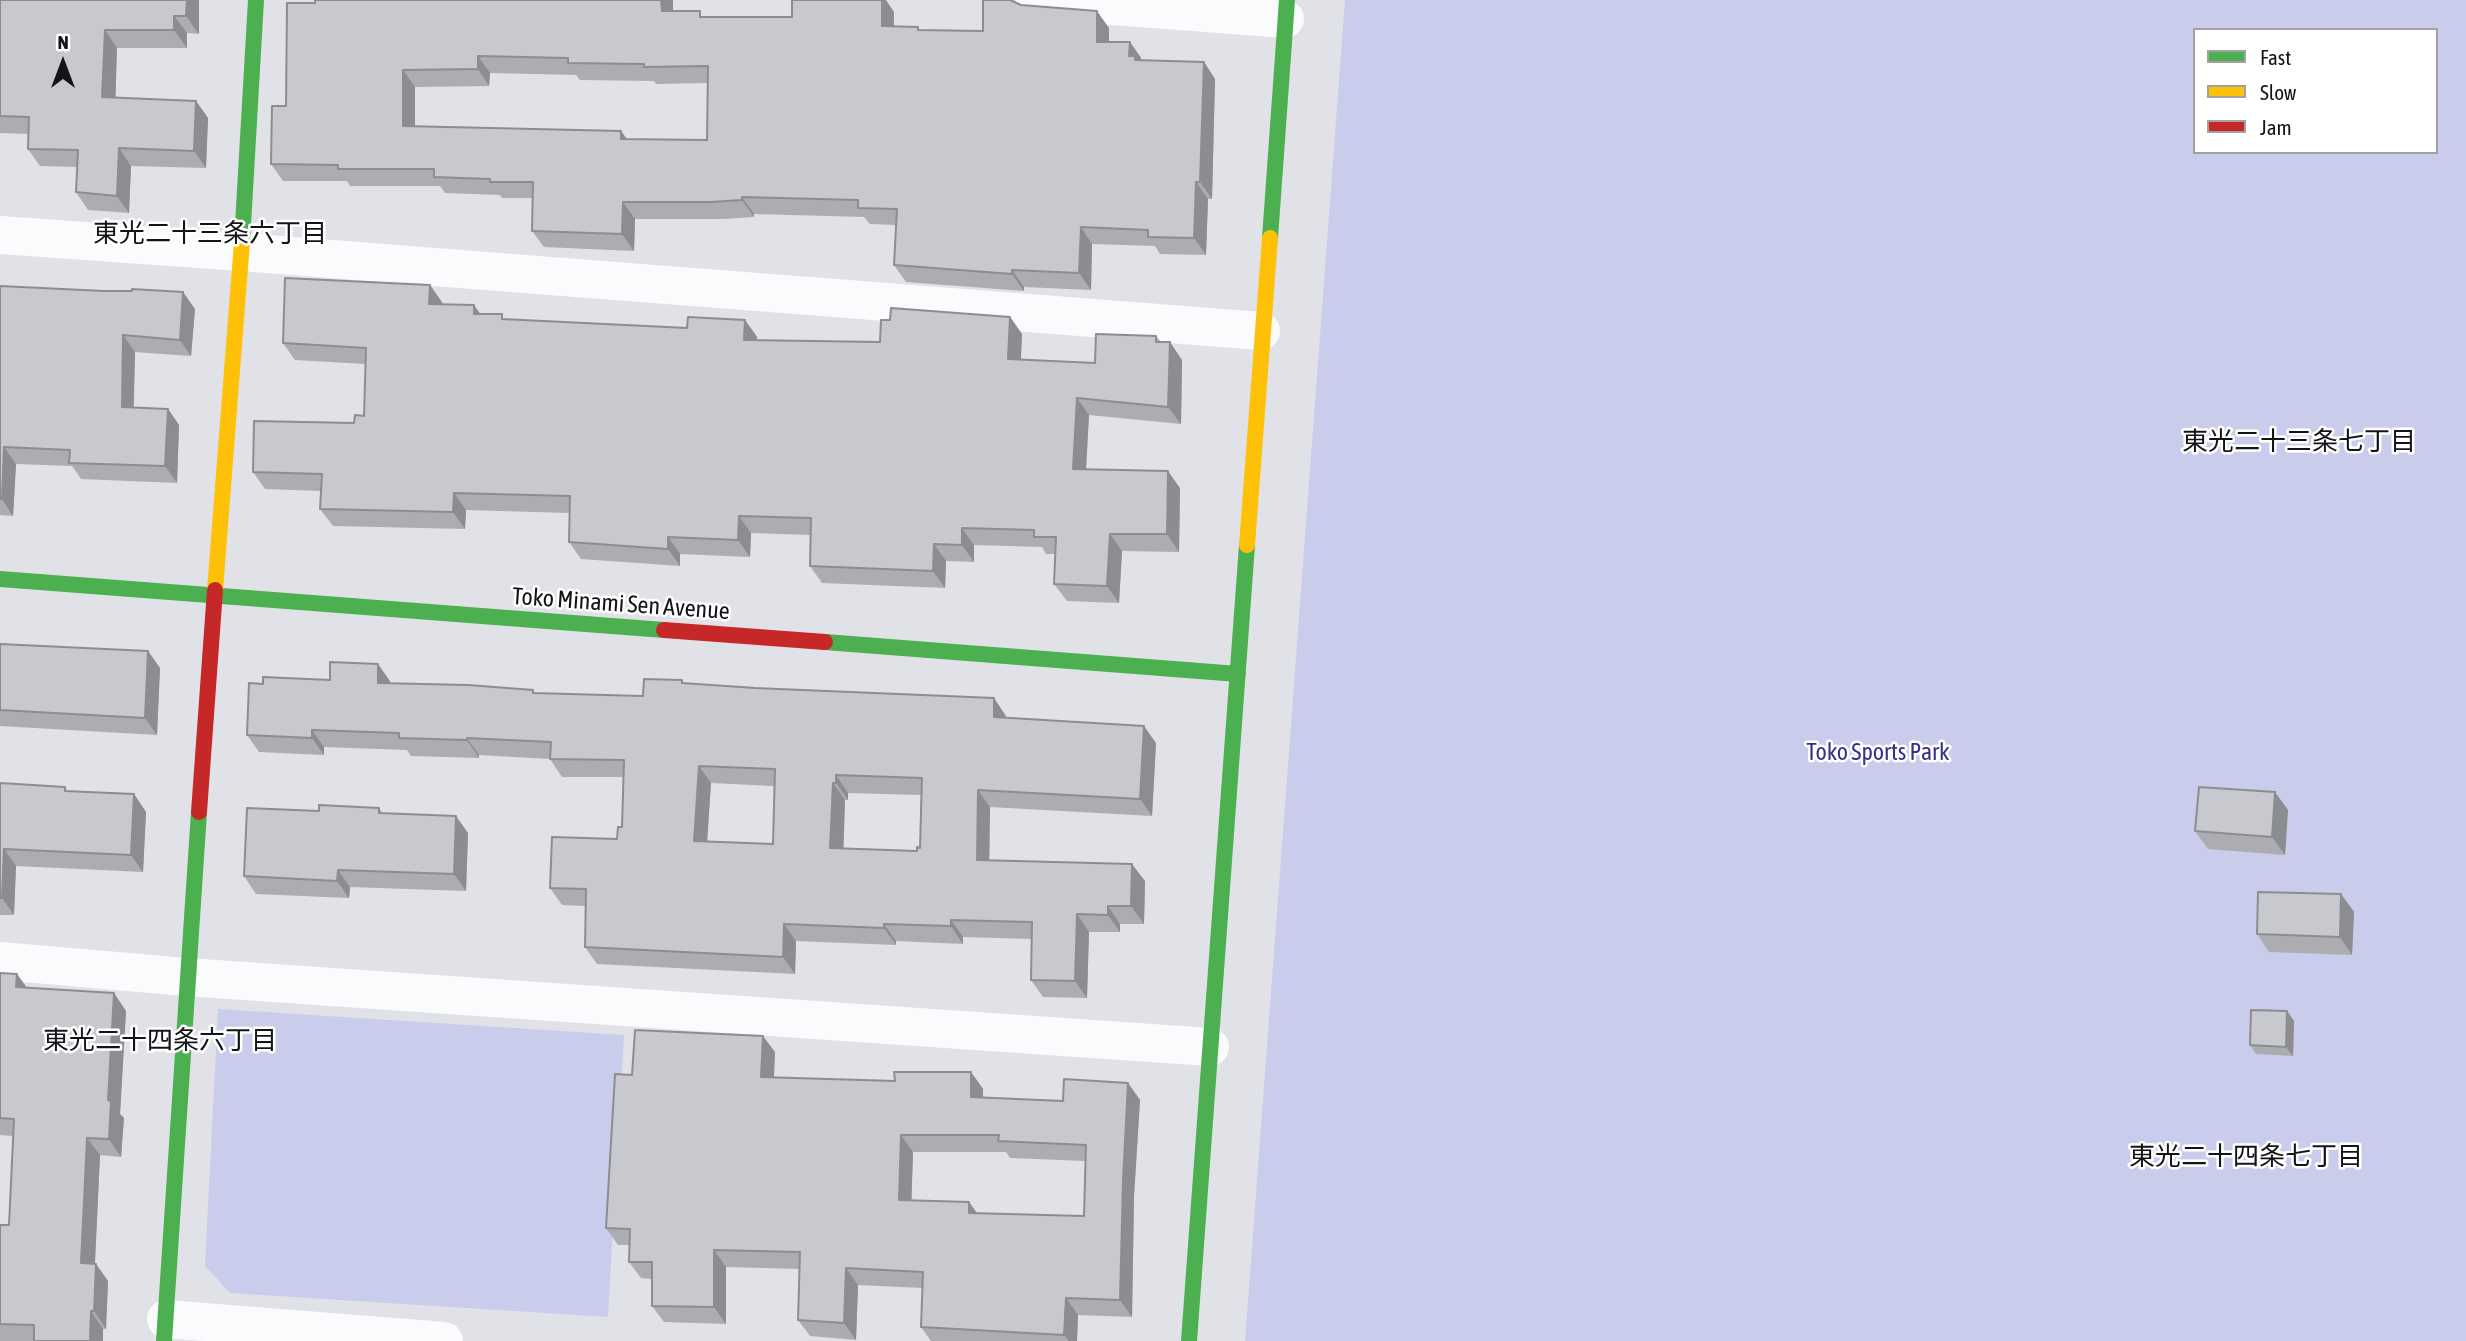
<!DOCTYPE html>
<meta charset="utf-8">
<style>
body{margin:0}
#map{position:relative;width:2466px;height:1341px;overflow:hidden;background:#e1e2e8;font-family:"Asap Condensed",sans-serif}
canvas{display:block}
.legend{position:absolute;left:2193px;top:28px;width:245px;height:126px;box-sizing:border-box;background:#fff;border:2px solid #a1a1a2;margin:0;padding:9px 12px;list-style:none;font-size:21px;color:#131417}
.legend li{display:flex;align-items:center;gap:14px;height:35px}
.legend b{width:35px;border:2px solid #a1a1a2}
.north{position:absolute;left:28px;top:28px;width:70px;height:70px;-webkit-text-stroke:5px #fff;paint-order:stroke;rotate:0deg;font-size:19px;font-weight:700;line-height:28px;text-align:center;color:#131417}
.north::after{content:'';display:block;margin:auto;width:24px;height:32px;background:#131417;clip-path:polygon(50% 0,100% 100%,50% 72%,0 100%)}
</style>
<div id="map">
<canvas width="2466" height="1341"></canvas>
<ul class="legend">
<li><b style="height:9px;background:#4caf50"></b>Fast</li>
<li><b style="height:9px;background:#ffc107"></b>Slow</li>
<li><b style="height:9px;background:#c62828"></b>Jam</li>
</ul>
<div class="north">N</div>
</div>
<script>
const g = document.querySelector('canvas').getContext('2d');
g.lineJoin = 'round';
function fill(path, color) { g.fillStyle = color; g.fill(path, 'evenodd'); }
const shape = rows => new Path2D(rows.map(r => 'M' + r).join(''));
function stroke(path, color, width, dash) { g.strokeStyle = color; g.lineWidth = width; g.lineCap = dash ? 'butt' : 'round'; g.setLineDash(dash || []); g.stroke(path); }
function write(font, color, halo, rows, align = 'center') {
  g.font = font + ' "Asap Condensed","Noto Sans JP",sans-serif'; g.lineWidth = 5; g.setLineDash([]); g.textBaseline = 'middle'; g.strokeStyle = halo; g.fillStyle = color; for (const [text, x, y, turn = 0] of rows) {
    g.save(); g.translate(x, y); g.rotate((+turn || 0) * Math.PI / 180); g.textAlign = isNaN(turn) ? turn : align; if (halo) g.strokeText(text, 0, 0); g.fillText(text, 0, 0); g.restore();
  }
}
fill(shape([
 [1345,0,2466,0,2466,1341,1245,1341],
 [2195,30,2436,30,2436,152,2195,152],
 [218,1009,624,1035,608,1317,230,1293,205,1266]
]), '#c9cdeb');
stroke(shape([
 [1035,0,1285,19],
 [0,235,241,252,1261,331],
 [0,961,186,977,1210,1047],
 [166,1319,444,1341]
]), '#fafbfc', 38);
stroke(shape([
 [1270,238,1287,0],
 [242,242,256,0],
 [0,579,664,630],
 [825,642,1238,674],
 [164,1341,199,812],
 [1189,1341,1247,545]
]), '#4caf50', 16);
stroke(shape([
 [1247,545,1270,238],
 [215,590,242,242]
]), '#ffc107', 16);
stroke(shape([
 [664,630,825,642],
 [199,812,215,590]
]), '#c62828', 16);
fill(shape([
 [0,0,199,0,199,34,187,33,187,48,117,48,115,98,196,101,208,118,206,168,131,166,129,213,88,210,76,192,77,167,40,166,28,149,28,134,0,133],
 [1013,0,1014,2,1021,5,1109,28,1109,42,1130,42,1141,58,1141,60,1204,62,1215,79,1212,199,1208,199,1206,255,1160,254,1155,246,1092,244,1091,290,1024,287,1024,291,906,282,894,265,896,225,870,224,864,217,754,214,754,217,723,219,635,219,634,251,544,247,532,231,533,198,502,198,500,195,445,193,440,186,350,186,347,181,283,181,271,164,286,106,287,3,673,11,704,17,792,17,894,12,894,26,920,30,983,31],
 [490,73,576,75,580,80,654,81,656,84,708,83,707,140,627,139,621,131,415,126,415,87,489,86],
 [0,286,195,309,191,356,135,352,134,407,168,409,179,425,177,483,81,479,72,466,16,464,13,516,0,515],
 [442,302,442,304,506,320,687,328,745,320,757,337,757,340,880,342,1010,317,1022,334,1021,359,1095,363,1156,336,1161,342,1182,360,1181,424,1089,415,1086,470,1180,488,1179,552,1122,551,1119,603,1067,601,1054,584,1055,554,1046,554,1042,547,974,545,974,562,946,561,945,588,822,583,810,566,811,535,751,533,750,557,680,554,680,566,581,559,569,542,569,513,466,510,465,529,333,526,320,509,321,491,265,489,253,472,354,423,364,416,365,364,295,360,283,343],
 [0,644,148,651,160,668,157,735,0,726],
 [330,680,390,681,390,684,536,693,643,696,682,680,684,683,1006,716,1006,718,1156,743,1152,816,990,807,989,860,1145,881,1144,924,1120,924,1120,932,1089,932,1087,998,1043,997,1031,980,1032,939,963,937,963,944,896,941,896,945,796,941,795,974,597,964,585,947,585,906,562,905,550,888,617,839,622,827,623,777,562,777,550,759,479,755,479,758,411,756,407,750,324,747,324,755,259,752,247,735,263,684],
 [711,783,774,786,773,844,707,842],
 [848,793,921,795,920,848,917,851,843,848,845,800,848,800],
 [0,783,65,787,68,792,134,794,146,812,143,872,16,866,14,915,0,915],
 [379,808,383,814,468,833,466,891,350,887,349,898,256,894,244,876,319,811],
 [2288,810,2285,855,2208,849,2195,831],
 [2341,894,2354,912,2352,955,2269,952,2257,934],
 [0,973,17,974,27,988,114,993,126,1011,120,1114,124,1118,121,1157,100,1155,95,1264,96,1264,108,1281,106,1329,103,1329,103,1341,0,1341,0,1225,9,1225,13,1136,0,1135],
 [2287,1011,2294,1021,2293,1056,2256,1054,2250,1045],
 [775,1052,774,1077,895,1081,971,1072,983,1089,983,1097,1063,1101,1128,1083,1140,1100,1134,1196,1132,1317,1078,1315,1077,1341,931,1341,921,1327,923,1288,858,1285,856,1340,810,1336,798,1320,799,1269,726,1267,726,1324,664,1322,652,1306,652,1279,641,1278,629,1262,629,1245,618,1245,606,1228,632,1075],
 [913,1152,1006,1152,1010,1158,1085,1161,1084,1216,977,1213,969,1202,911,1200]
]), '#acadb1');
fill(shape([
 [187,0,199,0,199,34,186,16],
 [661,0,673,0,673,28,662,11],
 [882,0,886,0,894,12,893,43,882,26],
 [1097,11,1109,28,1109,58,1097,42],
 [174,16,187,33,187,48,174,30],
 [105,30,117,48,115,115,102,97],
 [1130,42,1141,58,1141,65,1129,56],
 [478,56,490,73,489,86,478,69],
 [1204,62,1215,79,1212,199,1200,182],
 [403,70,415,87,415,143,403,126],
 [196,101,208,118,206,168,194,151],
 [621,131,633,148,621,139],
 [119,148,131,166,129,213,117,196],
 [1196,182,1208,199,1206,255,1194,238],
 [742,197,754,214,754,217,742,200],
 [623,202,635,219,634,251,622,234],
 [1081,227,1092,244,1091,290,1079,273],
 [1012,270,1024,287,1024,291,1012,274],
 [430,285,442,302,441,321,429,304],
 [183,292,195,309,191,356,180,340],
 [474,305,486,322,474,314],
 [1010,317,1022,334,1020,376,1008,359],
 [745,320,757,337,756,357,744,340],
 [123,335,135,352,133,424,122,407],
 [1170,342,1182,360,1181,424,1168,407],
 [1077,398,1089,415,1085,487,1073,469],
 [168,409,179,425,177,483,165,466],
 [4,447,16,464,13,516,2,499],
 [1168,471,1180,488,1179,552,1167,534],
 [454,493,466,510,465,529,453,512],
 [739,516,751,533,750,557,738,540],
 [962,528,974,545,974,562,962,545],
 [1110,534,1122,551,1119,603,1107,586],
 [668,537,680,554,680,566,668,549],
 [934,544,946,561,945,588,933,571],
 [148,651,160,668,157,735,145,718],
 [378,664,390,681,390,701,378,683],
 [994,698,1006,716,1006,734,994,717],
 [1144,726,1156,743,1152,816,1140,799],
 [312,730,324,747,324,755,312,738],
 [467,738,479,755,479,758,467,740],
 [699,766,711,783,706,858,694,841],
 [836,775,848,793,848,800,836,783],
 [833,783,845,800,843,865,830,848],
 [978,790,990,807,989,878,977,860],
 [2275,792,2288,810,2285,855,2272,837],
 [134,794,146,812,143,872,131,855],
 [456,816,468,833,466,891,454,874],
 [4,849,16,866,14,915,2,898],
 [1132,864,1145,881,1144,924,1131,906],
 [338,870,350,887,349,898,337,881],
 [2341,894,2354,912,2352,955,2340,937],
 [1108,906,1120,924,1120,932,1108,915],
 [1077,914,1089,932,1087,998,1075,981],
 [951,920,963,937,963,944,951,926],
 [784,924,796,941,795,974,783,957],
 [884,924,896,941,896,945,884,928],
 [17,974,29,991,16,987],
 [114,993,126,1011,120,1114,124,1118,121,1157,109,1139,108,1100],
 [2287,1011,2294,1021,2293,1056,2286,1047],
 [763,1036,775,1052,773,1093,761,1077],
 [971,1072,983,1089,983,1114,971,1097],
 [1128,1083,1140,1100,1134,1196,1132,1317,1120,1300,1123,1180],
 [901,1135,913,1152,911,1216,899,1200],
 [87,1138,100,1155,94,1281,81,1263],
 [969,1202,981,1219,969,1213],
 [714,1250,726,1267,726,1324,714,1307],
 [96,1264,108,1281,106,1329,94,1311],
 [846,1268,858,1285,856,1340,844,1323],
 [1066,1298,1078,1315,1077,1341,1069,1341,1064,1335],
 [91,1311,103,1329,103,1341,90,1341]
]), '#8c8d90');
const building = shape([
 [0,0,187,0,186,16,174,16,174,30,105,30,102,97,196,101,194,151,119,148,117,196,76,192,78,150,28,149,29,117,0,116,0,0],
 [315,0,661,0,662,11,700,11,700,17,792,17,792,0,882,0,882,26,918,27,918,30,983,31,983,0,1010,0,1021,5,1097,11,1097,42,1130,42,1129,56,1135,56,1135,60,1204,62,1200,182,1196,182,1194,238,1148,237,1148,230,1081,227,1079,273,1012,270,1012,274,894,265,897,209,858,208,858,200,742,197,742,200,711,202,623,202,622,234,532,231,533,182,490,182,490,179,434,177,434,169,338,169,338,165,271,164,272,106,286,106,287,3,315,3,315,0],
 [478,56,568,58,568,63,644,64,644,67,708,66,707,140,621,139,621,131,403,126,403,70,478,69,478,56],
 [285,278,430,285,429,304,474,305,474,314,502,314,502,319,687,328,688,317,745,320,744,340,880,342,881,320,890,320,891,308,1010,317,1008,359,1095,363,1096,334,1156,336,1156,342,1170,342,1168,407,1077,398,1073,469,1168,471,1167,534,1110,534,1107,586,1054,584,1056,537,1034,537,1034,530,962,528,962,545,934,544,933,571,810,566,811,518,739,516,738,540,668,537,668,549,569,542,570,496,454,493,453,512,320,509,322,474,253,472,254,421,354,423,355,415,364,416,366,348,283,343,285,278],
 [0,286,104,291,132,291,132,289,183,292,180,340,123,335,122,407,168,409,165,466,69,463,70,450,4,447,2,499,0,499,0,286],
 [0,644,148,651,145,718,0,710,0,644],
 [330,662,378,664,378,683,468,685,533,690,533,693,643,696,644,679,682,680,682,683,755,688,994,698,994,717,1144,726,1140,799,978,790,977,860,1132,864,1131,906,1108,906,1108,915,1077,914,1075,981,1031,980,1032,922,951,920,951,926,884,924,884,928,784,924,783,957,585,947,586,889,550,888,552,837,617,839,618,827,622,827,624,760,550,759,551,742,467,738,467,740,399,738,399,733,312,730,312,738,247,735,249,683,263,684,263,677,330,680,330,662],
 [699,766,775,769,773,844,694,841,699,766],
 [836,775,922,778,920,848,917,847,917,851,830,848,833,783,836,783,836,775],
 [0,783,65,787,65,791,134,794,131,855,4,849,2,898,0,898,0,783],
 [2199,787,2275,792,2272,837,2195,831,2199,787],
 [319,805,379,808,379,813,456,816,454,874,338,870,337,881,244,876,247,808,319,811,319,805],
 [2258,892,2341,894,2340,937,2257,934,2258,892],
 [0,973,17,974,16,987,114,993,108,1100,111,1101,109,1139,87,1138,81,1263,96,1264,94,1311,91,1311,90,1341,34,1341,34,1325,0,1324,0,1225,9,1225,14,1119,0,1118,0,973],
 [2251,1010,2287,1011,2286,1047,2250,1045,2251,1010],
 [635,1030,763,1036,761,1077,895,1081,894,1072,971,1072,971,1097,1063,1101,1064,1079,1128,1083,1123,1180,1120,1300,1066,1298,1064,1335,921,1327,923,1272,846,1268,844,1323,798,1320,800,1252,714,1250,714,1307,652,1306,652,1262,629,1262,630,1229,606,1228,615,1074,632,1075,635,1030],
 [901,1135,999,1135,998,1141,1086,1145,1084,1216,969,1213,969,1202,899,1200,901,1135]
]);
fill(building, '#c8c9ce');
stroke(building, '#8c8d90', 2);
write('24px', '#131417', '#fff', [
 ["Toko Minami Sen Avenue",621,604,4]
]);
write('24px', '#36308c', '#fff', [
 ["Toko Sports Park",1878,752]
]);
write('26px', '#131417', '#fff', [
 ["東光二十三条六丁目",210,234],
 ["東光二十三条七丁目",2299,442],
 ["東光二十四条六丁目",160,1041],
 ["東光二十四条七丁目",2246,1157]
]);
</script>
